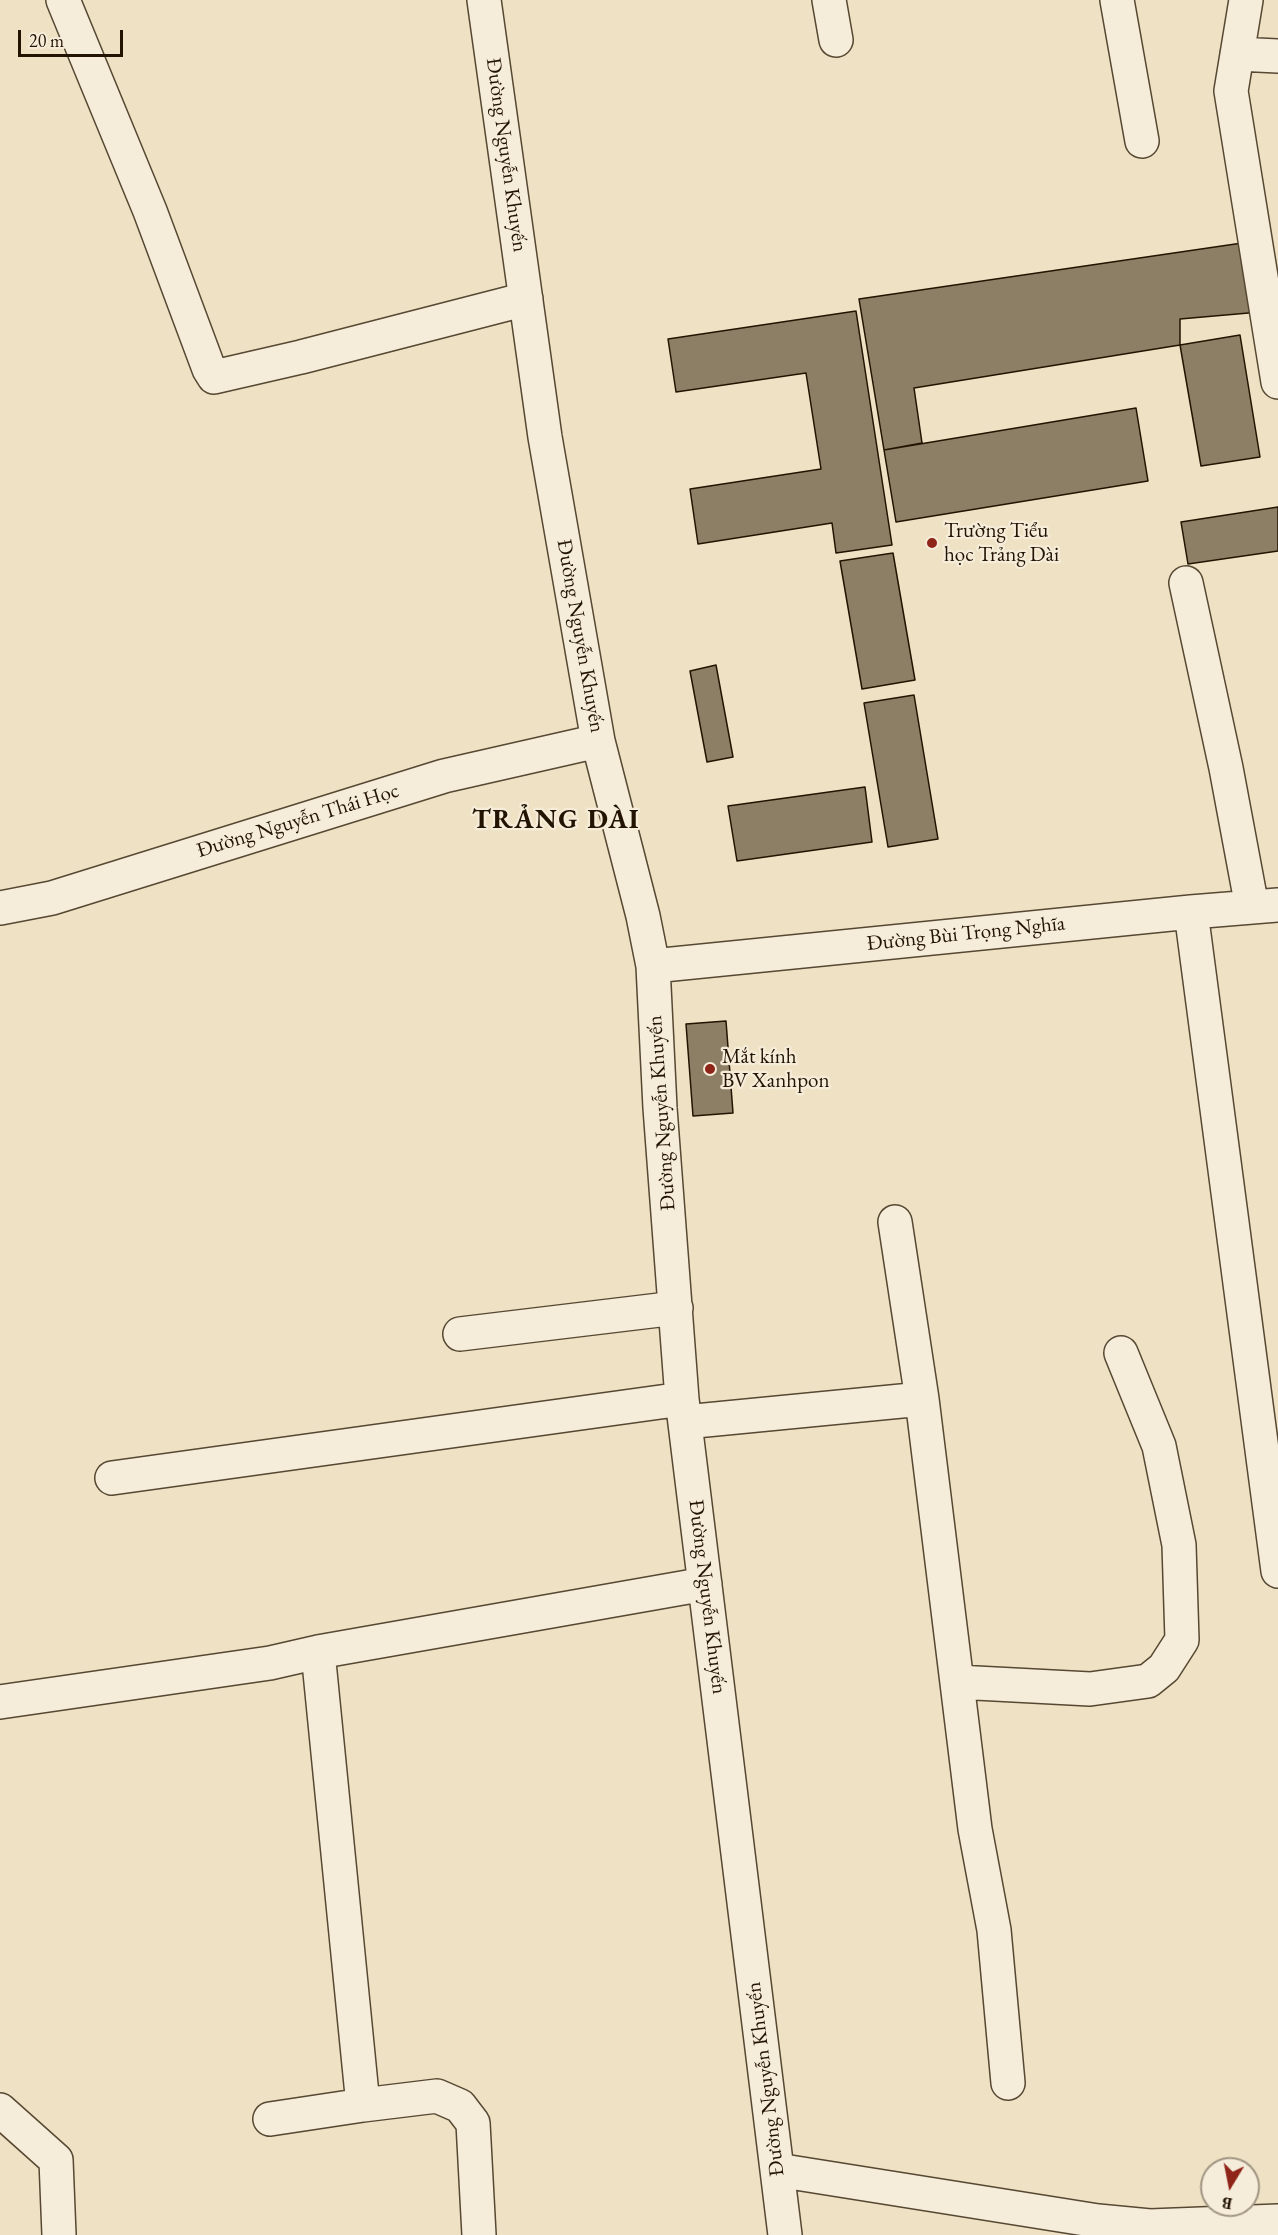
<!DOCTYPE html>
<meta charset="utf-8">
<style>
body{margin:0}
#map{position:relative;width:1278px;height:2235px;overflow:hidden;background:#efe2c4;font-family:"EB Garamond",serif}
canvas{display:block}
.north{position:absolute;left:1200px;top:2157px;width:60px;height:60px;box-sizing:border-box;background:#f5ecd9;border:2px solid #a19683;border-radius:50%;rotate:190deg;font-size:16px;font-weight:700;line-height:24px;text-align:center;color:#231401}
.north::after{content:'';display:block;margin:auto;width:21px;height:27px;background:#8f2418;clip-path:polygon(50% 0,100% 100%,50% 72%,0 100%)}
.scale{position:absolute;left:18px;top:30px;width:105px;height:27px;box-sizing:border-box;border:3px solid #231401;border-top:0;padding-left:8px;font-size:18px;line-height:21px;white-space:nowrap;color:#231401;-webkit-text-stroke:4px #f5ecd9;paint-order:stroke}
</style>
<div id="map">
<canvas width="1278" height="2235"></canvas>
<div class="north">B</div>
<div class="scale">20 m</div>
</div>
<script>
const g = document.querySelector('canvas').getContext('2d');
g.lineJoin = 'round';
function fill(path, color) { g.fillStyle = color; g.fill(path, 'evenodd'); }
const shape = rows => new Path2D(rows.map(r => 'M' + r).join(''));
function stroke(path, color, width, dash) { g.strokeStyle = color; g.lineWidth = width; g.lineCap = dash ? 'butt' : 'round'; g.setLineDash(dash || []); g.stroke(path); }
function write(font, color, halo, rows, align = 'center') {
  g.font = font + ' "EB Garamond",serif'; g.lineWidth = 4.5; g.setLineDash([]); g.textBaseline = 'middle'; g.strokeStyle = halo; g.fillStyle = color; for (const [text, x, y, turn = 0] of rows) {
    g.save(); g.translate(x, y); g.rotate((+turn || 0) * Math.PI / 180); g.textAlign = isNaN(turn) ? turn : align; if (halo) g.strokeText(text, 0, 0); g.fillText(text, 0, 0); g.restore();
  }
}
const building = shape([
 [1249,242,1260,312,1180,319,1180,345,914,388,922,443,884,450,859,299,1249,242],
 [856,311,892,545,836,553,832,523,698,544,690,489,821,469,806,373,676,392,668,339,856,311],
 [1240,335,1260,457,1201,466,1180,345,1240,335],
 [1136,408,1148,481,896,522,884,450,1136,408],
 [1278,507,1278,551,1188,564,1181,522,1278,507],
 [893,553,915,680,862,689,840,561,893,553],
 [716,665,733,757,707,762,690,671,716,665],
 [914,695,938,839,888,847,864,703,914,695],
 [865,787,872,842,737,861,728,806,865,787],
 [726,1021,733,1113,693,1116,686,1024,726,1021]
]);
fill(building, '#8d7f66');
stroke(building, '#231401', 1.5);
const minor = shape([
 [63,0,150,211,209,369,214,377,301,357,526,299],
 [484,0,545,437,598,741,643,916,653,966,660,1108,682,1399,785,2235],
 [829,0,836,40],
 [1117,0,1142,141],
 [1246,0,1231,91,1278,382],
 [1237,54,1278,56],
 [1186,583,1226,768,1252,907],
 [0,908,52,898,444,776,598,741],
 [1191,912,1278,1571],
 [653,966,1191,912,1278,905],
 [460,1334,676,1308],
 [922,1399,975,1829,994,1930,1008,2083],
 [685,1422,922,1399,895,1222],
 [112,1478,682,1399],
 [318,1652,363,2105],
 [957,1682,1090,1689,1148,1681,1164,1668,1182,1640,1179,1545,1159,1446,1121,1353],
 [0,1702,270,1663,318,1652,705,1584],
 [0,2110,56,2160,59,2235],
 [270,2119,363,2105,437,2096,460,2106,473,2123,479,2235],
 [777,2170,1098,2221,1150,2226,1278,2221]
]);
stroke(minor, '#564832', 36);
stroke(minor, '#f5ecd9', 33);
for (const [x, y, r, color] of [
 [932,543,6,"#8f2418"],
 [710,1069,6,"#8f2418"]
]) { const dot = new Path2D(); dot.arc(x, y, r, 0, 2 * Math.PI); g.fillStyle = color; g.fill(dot); stroke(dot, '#f5ecd9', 2); }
write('21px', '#231401', '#f5ecd9', [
 ["Đường Nguyễn Khuyến",506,155,82],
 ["Đường Nguyễn Khuyến",580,636,80],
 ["Đường Nguyễn Thái Học",298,821,-17],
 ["Đường Bùi Trọng Nghĩa",966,934,-6],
 ["Đường Nguyễn Khuyến",662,1113,-94],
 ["Đường Nguyễn Khuyến",707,1597,83],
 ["Đường Nguyễn Khuyến",766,2079,-97]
]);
write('21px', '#231401', '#f5ecd9', [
 ["Trường Tiểu",944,531],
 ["học Trảng Dài",944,555],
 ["Mắt kính",722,1057],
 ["BV Xanhpon",722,1081]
], 'left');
g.letterSpacing = '1.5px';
write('bold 27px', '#231401', '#f5ecd9', [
 ["TRẢNG DÀI",556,821]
]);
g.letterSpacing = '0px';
</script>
